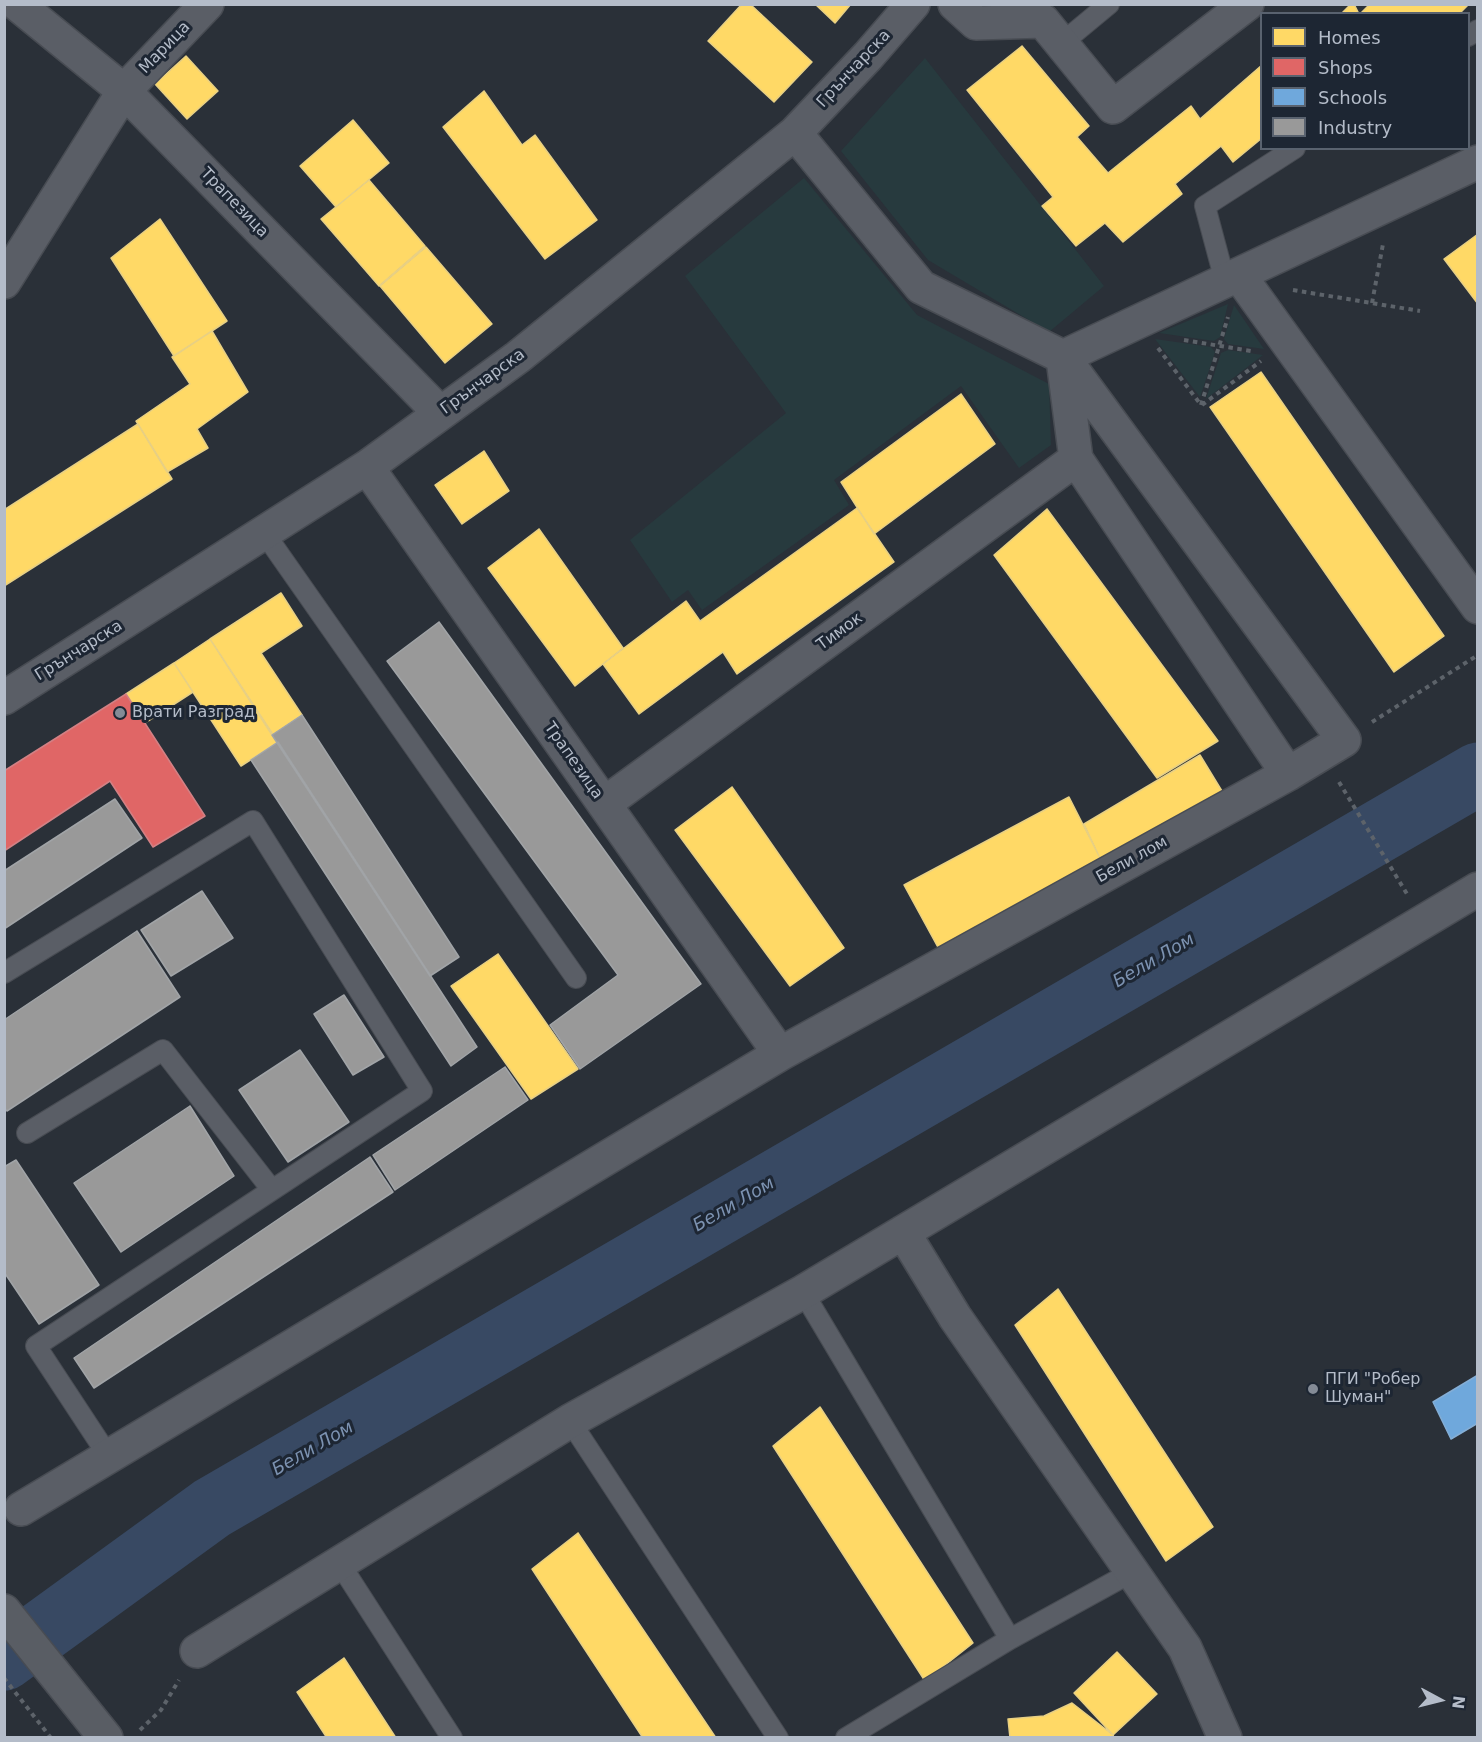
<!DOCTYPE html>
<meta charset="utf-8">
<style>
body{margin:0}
#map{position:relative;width:1482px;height:1742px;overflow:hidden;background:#2a3038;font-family:"DejaVu Sans",sans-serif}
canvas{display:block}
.frame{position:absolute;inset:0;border:6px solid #b4bcc9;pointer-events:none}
.legend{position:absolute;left:1260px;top:12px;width:210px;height:138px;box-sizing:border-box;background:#1d2633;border:2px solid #59626f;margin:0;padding:8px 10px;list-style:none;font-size:18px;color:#b4bcc9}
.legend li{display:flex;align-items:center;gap:12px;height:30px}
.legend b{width:30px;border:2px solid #59626f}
.north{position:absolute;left:1410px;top:1670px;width:60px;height:60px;-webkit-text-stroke:4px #1d2633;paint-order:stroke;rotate:97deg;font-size:16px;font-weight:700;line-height:24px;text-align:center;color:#b4bcc9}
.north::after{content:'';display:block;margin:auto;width:21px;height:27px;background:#b4bcc9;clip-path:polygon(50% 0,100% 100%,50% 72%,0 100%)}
</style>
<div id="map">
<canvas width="1482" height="1742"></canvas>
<div class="frame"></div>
<ul class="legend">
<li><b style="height:16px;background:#ffd966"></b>Homes</li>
<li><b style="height:16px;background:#e06666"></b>Shops</li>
<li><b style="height:16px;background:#6fa8dc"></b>Schools</li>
<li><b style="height:16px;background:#999"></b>Industry</li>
</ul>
<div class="north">N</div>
</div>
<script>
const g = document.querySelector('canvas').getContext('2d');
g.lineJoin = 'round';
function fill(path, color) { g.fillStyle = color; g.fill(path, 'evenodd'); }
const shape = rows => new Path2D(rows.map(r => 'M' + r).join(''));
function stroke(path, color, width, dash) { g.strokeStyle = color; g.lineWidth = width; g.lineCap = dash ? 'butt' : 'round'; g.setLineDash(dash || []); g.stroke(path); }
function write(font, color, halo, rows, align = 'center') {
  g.font = font + ' "DejaVu Sans",sans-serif'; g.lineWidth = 6; g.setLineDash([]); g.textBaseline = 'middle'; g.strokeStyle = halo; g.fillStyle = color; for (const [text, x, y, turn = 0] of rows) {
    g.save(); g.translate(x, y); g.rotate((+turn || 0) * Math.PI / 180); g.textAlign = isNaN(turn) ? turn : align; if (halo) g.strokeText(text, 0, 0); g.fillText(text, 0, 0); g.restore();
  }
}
fill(shape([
 [925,58,1104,286,1049,332,928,260,841,151],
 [804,178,917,315,1049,384,1051,445,1019,468,961,386,834,480,849,505,702,610,688,590,672,602,630,540,786,413,685,276],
 [1228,304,1220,337,1214,341,1159,333],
 [1234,305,1264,349,1228,344,1224,339],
 [1155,339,1211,347,1215,352,1200,397],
 [1228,350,1263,355,1206,399,1221,353]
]), '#273a3e');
const homes = shape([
 [742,4,750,4,812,62,774,102,708,41,742,4],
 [815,4,851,4,835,23,815,4],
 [1351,4,1354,4,1359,14,1341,14,1351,4],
 [1370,4,1469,4,1459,14,1360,14,1370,4],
 [1022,46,1089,126,1077,137,1108,173,1191,106,1200,119,1262,65,1262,138,1233,162,1221,146,1175,184,1182,194,1123,242,1105,223,1076,246,1042,206,1053,197,967,90,1022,46],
 [186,56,218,91,187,119,155,84,186,56],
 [484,91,522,145,535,135,597,220,545,259,443,127,484,91],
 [353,120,389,163,336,207,300,166,353,120],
 [369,180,425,246,379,286,321,219,369,180],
 [160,219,227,321,174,356,111,258,160,219],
 [1478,234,1478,304,1444,259,1478,234],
 [426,247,492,324,445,363,380,286,426,247],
 [212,331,248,392,197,429,208,448,167,472,136,421,190,384,172,357,212,331],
 [1261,372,1444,636,1394,672,1210,407,1261,372],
 [961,394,995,444,874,534,841,482,961,394],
 [138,424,172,479,4,586,4,510,138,424],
 [484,451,509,491,462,524,435,485,484,451],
 [857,508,894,562,737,674,723,652,639,714,603,664,686,601,700,621,857,508],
 [1047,509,1218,741,1157,778,994,555,1047,509],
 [539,529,623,648,575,686,488,568,539,529],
 [281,593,302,626,261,653,302,715,272,735,210,639,281,593],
 [210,639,278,742,241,766,174,663,210,639],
 [174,663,193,692,145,723,126,694,174,663],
 [1200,755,1228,801,1106,871,1084,824,1200,755],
 [732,787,844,948,790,986,675,830,732,787],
 [1069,797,1101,860,940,951,904,885,1069,797],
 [498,954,578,1069,531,1099,451,986,498,954],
 [1058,1289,1213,1527,1166,1561,1015,1325,1058,1289],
 [820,1407,973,1643,925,1681,773,1446,820,1407],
 [578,1533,716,1738,643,1738,532,1569,578,1533],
 [1117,1652,1157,1694,1113,1735,1074,1693,1117,1652],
 [344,1658,396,1738,327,1738,297,1692,344,1658],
 [1072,1703,1113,1735,1114,1738,1010,1738,1008,1719,1044,1716,1072,1703]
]);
fill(homes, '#ffd966');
stroke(homes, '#e8d084', 1.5);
const shops = shape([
 [126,694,205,816,153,847,110,781,4,851,4,771,126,694]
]);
fill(shops, '#e06666');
stroke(shops, '#d38084', 1.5);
const schools = shape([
 [1478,1375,1478,1423,1451,1439,1433,1402,1478,1375]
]);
fill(schools, '#6fa8dc');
stroke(schools, '#84aed6', 1.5);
const industry = shape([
 [439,622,701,984,580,1069,550,1025,618,975,387,661,439,622],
 [302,715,459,957,430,976,272,735,302,715],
 [278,742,477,1047,451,1066,251,760,278,742],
 [115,799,142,838,4,929,4,871,115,799],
 [202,891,233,938,171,976,141,930,202,891],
 [137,931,180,997,7,1111,4,1108,4,1020,137,931],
 [344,995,384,1057,353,1075,314,1014,344,995],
 [300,1050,349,1122,288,1162,239,1090,300,1050],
 [505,1067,528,1100,395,1190,373,1155,505,1067],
 [190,1106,234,1176,121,1252,74,1183,190,1106],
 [370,1157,393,1192,94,1388,74,1358,370,1157],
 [16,1160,99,1285,39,1324,4,1272,4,1167,16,1160]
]);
fill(industry, '#999');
stroke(industry, '#a1a4a7', 1.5);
stroke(shape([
 [4,1659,212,1508,1478,774]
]), '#384963', 63);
const lane = shape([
 [1468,36,1478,30],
 [1062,43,1109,4],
 [1225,281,1205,206,1295,148],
 [265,534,576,978],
 [4,973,253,821,422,1091,36,1346,109,1457],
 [27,1133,163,1050,272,1190],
 [803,1292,1010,1639],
 [570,1421,778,1738],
 [340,1564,452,1738],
 [846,1738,1010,1639,1132,1572]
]);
const street = shape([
 [17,4,124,91,440,413],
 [955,4,976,23,1043,21,1113,107,1247,4],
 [795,133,921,287,1063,357,1478,162],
 [1239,275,1478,607],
 [4,282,124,91,207,4],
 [1063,359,1076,459,1288,774],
 [367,467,780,1054],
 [4,698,367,467,518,357,795,133,868,56,913,4],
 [604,804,1076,459],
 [903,1232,955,1317,1185,1648,1225,1738],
 [21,1509,780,1054,1288,774,1344,740,1063,357],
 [197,1651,570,1421,803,1292,1478,889]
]);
const secondary = shape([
 [4,1611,106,1738]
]);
stroke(lane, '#484c53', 22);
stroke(street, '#484c53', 36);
stroke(secondary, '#484c53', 36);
stroke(shape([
 [1293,290,1420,311],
 [1372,303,1383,244],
 [1184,340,1251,351],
 [1158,348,1201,405],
 [1201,405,1228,317],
 [1202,405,1261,361],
 [1372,722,1478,655],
 [1339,782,1407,894],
 [4,1678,51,1738],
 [140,1730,161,1710,179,1680]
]), '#5d636a', 4, [4.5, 4.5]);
stroke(lane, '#5a5e66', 20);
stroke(street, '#5a5e66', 33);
stroke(secondary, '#595d64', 33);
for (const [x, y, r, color] of [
 [120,713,6,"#848b96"],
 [1313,1389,6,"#848b96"]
]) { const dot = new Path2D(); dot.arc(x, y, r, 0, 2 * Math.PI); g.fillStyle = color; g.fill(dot); stroke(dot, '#1d2633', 2); }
write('16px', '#b4bcc9', '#1d2633', [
 ["Марица",165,48,-46],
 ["Грънчарска",854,69,-47],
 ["Трапезица",234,203,46],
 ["Грънчарска",483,382,-36],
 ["Тимок",840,632,-36],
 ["Грънчарска",79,651,-32],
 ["Трапезица",573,761,55],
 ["Бели лом",1132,860,-29]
]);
write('16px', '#b4bcc9', '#1d2633', [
 ["Врати Разград",132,713],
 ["ПГИ \"Робер",1325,1380],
 ["Шуман\"",1325,1398]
], 'left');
write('italic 18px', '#7c92b1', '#1d2633', [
 ["Бели Лом",1154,961,-30],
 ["Бели Лом",734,1205,-30],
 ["Бели Лом",313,1449,-30]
]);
</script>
